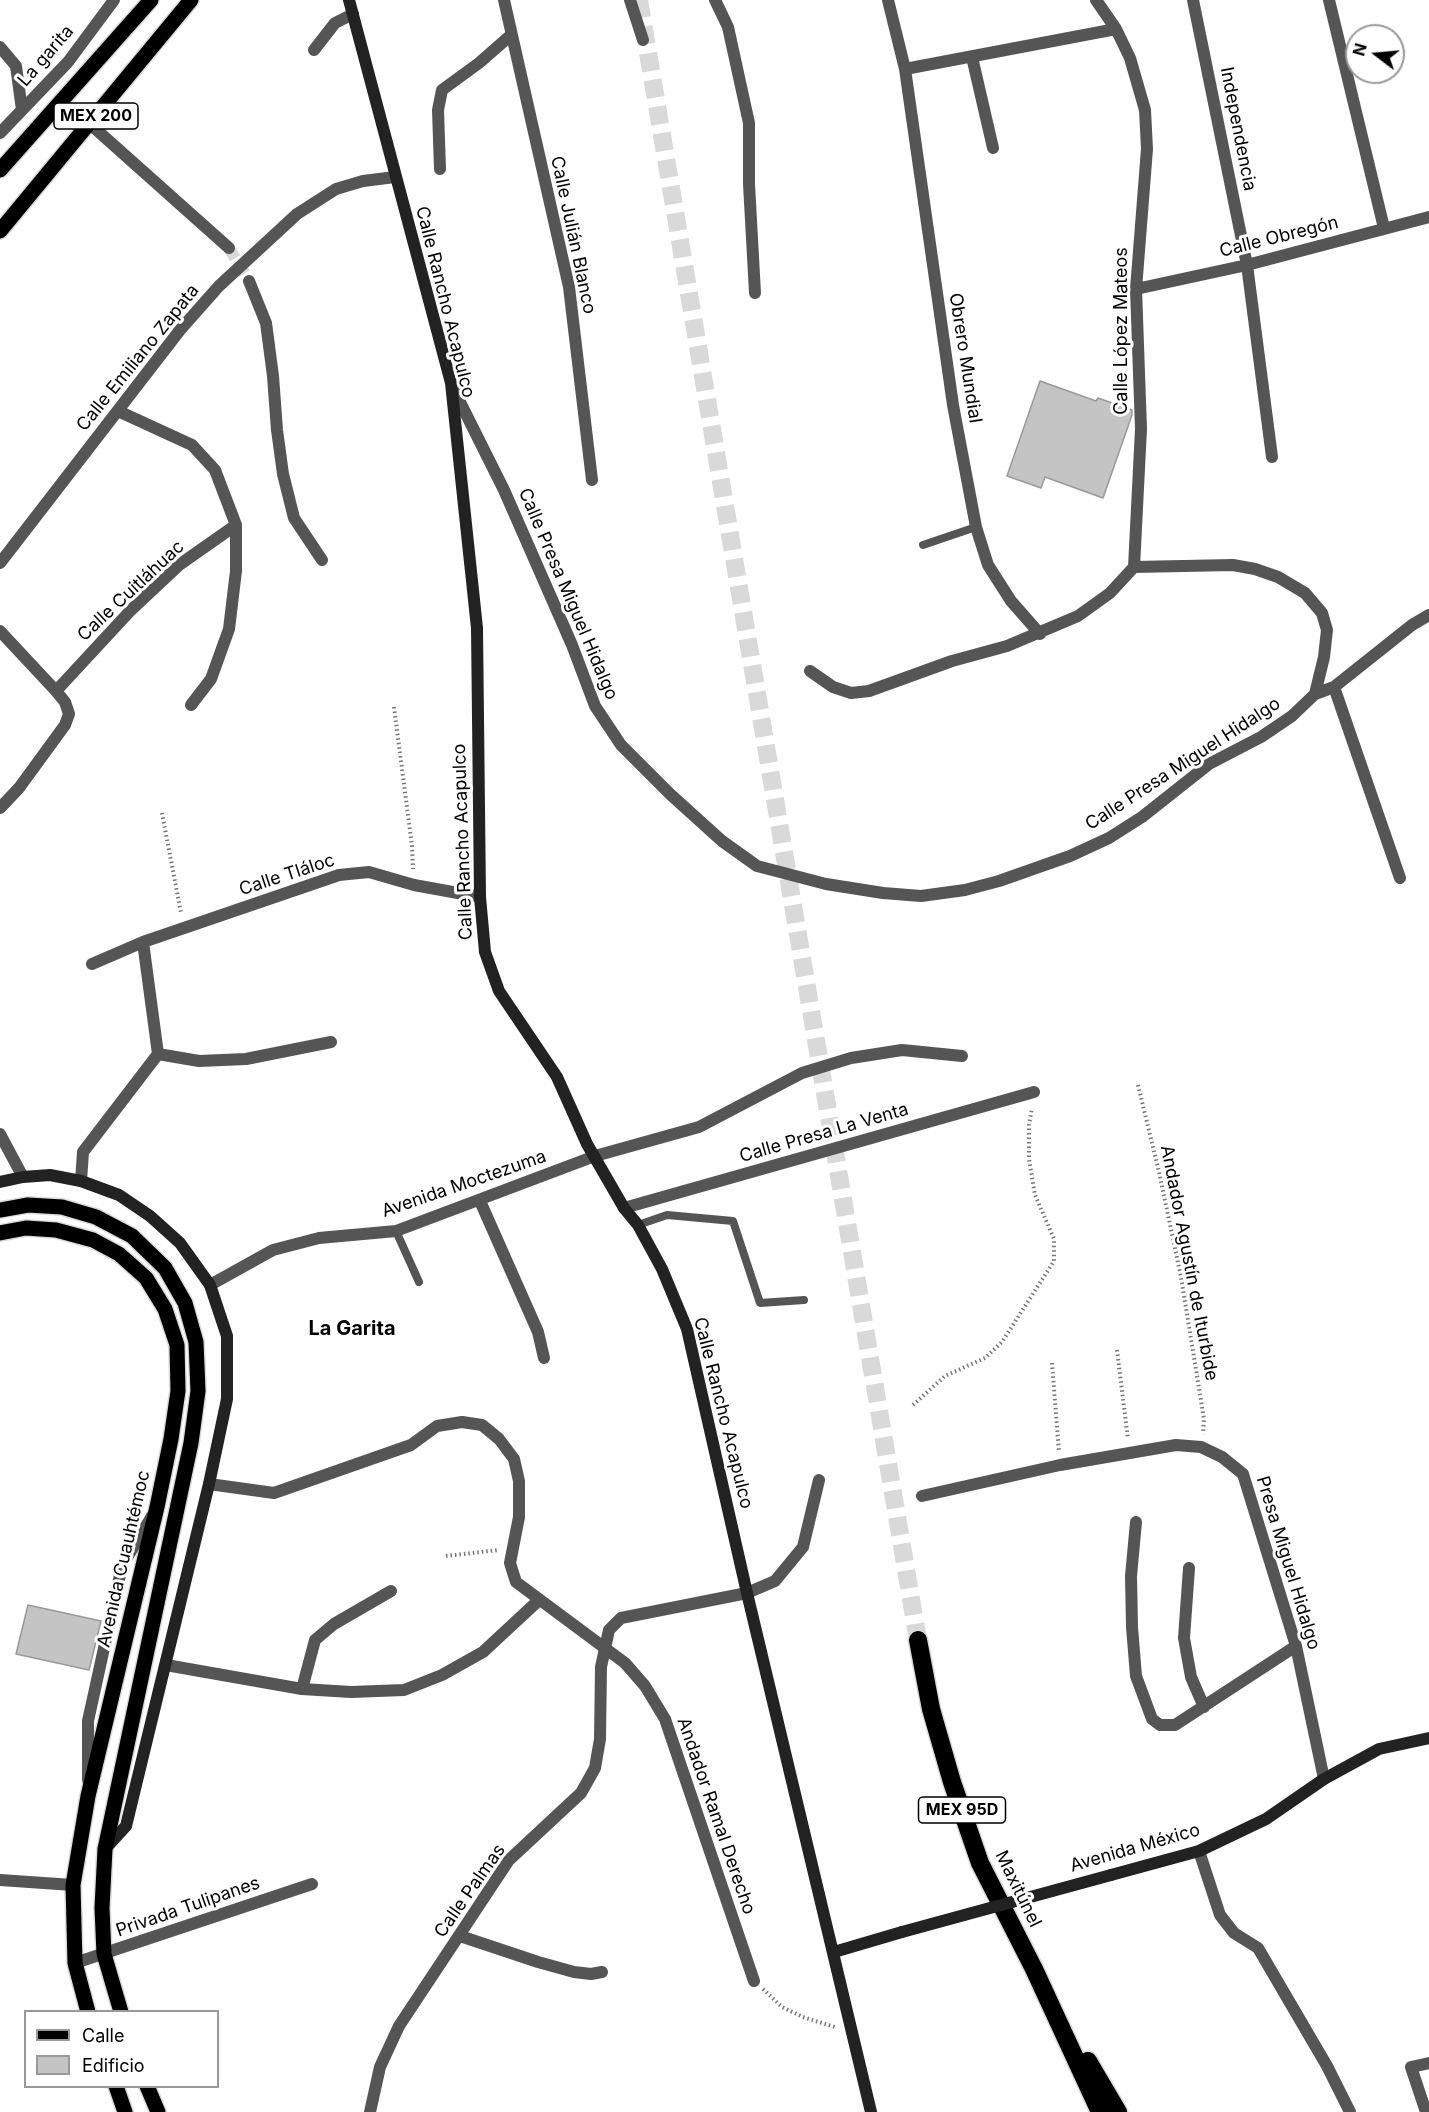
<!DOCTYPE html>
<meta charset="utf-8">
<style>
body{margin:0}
#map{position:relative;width:1429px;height:2112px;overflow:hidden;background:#fff;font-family:Inter,sans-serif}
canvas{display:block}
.legend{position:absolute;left:24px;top:2010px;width:195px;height:78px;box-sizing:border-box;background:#fff;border:2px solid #999;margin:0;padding:8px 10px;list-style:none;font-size:18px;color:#000}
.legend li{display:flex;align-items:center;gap:12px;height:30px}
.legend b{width:30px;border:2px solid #999}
.north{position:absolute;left:1345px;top:24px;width:60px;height:60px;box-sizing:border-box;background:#fff;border:2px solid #999;border-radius:50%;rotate:286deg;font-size:16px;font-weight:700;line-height:24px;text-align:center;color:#000}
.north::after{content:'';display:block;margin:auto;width:21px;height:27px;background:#000;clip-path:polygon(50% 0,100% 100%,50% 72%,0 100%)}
</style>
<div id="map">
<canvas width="1429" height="2112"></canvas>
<ul class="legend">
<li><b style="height:8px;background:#000"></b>Calle</li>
<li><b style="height:16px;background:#c4c4c4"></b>Edificio</li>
</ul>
<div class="north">N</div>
</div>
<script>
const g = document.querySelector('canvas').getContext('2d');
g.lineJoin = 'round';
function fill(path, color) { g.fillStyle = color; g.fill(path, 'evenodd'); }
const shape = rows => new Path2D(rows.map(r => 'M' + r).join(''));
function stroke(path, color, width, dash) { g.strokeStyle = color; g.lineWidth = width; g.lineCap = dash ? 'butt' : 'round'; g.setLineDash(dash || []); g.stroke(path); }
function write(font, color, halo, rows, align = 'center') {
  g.font = font + ' Inter,sans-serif'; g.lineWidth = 6; g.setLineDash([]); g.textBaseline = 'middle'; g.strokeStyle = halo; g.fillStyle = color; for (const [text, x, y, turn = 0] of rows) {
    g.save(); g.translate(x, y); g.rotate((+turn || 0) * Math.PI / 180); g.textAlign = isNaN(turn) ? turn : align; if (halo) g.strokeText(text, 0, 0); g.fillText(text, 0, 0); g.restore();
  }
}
const building = shape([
 [1040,381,1096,401,1098,398,1132,410,1132,415,1103,498,1045,477,1041,488,1007,476,1040,381],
 [28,1605,101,1621,89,1670,16,1654,28,1605]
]);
fill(building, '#c4c4c4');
stroke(building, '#999', 1.5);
stroke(shape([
 [229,248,249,281]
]), '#d9d9d9', 12, [12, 6]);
stroke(shape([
 [639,0,918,1640]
]), '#d9d9d9', 18, [18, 9]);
const primary = shape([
 [0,170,151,0],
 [0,231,191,0],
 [0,1210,28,1205,62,1207,96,1217,132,1236,165,1268,185,1303,196,1342,198,1391,191,1443,105,1849,102,1908,104,1954,121,2012],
 [0,1233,26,1228,56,1230,93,1240,119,1254,146,1278,165,1309,177,1345,178,1391,171,1439,157,1507,88,1796,73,1885,75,1963,88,2012],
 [116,2086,125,2112],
 [147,2086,158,2112]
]);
const highway = shape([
 [918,1640,931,1709,952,1782,980,1863,1034,1969,1100,2112],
 [1088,2061,1118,2112]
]);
stroke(primary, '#dbdbdb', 18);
stroke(highway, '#dbdbdb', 21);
stroke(shape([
 [394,707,412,846,413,869],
 [162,813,181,913],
 [1138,1085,1159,1172,1181,1277,1204,1419,1203,1434],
 [1117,1350,1128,1439],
 [1052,1363,1059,1452],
 [913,1405,945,1376,985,1358,1002,1342,1054,1261,1054,1239,1035,1195,1029,1159,1029,1125,1032,1108],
 [446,1556,498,1550],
 [763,1989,782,2007,803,2017,835,2027]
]), '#777', 4, [1.5, 3]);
stroke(shape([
 [923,545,976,527],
 [638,1225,667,1215,733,1221,760,1303,804,1300],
 [396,1231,419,1282]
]), '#555', 8);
stroke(shape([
 [504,0,569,287,592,480],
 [630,0,643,40],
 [715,0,728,27,749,123,749,184,755,293],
 [888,0,905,69,953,405,976,527,988,565,1011,601,1040,634],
 [1096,0,1116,29,1130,58,1145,110,1147,149,1136,289,1141,429,1134,567],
 [1193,0,1247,265,1272,457],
 [1329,0,1384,228],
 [0,47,16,66,22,110],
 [314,50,335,23,353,14],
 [972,57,993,148],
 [905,69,1116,29],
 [90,124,229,248],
 [0,133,68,62,114,0],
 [440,169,438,110,442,90,479,63,511,35],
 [249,281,266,323,273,376,277,430,283,474,294,518,322,560],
 [1136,289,1247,265,1429,217],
 [452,386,504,490,572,645,595,706,621,745,670,794,722,841,757,866,826,884,883,893,921,896,965,890,999,881,1070,856,1109,838,1142,817,1209,764,1261,737,1292,716,1315,694,1334,687,1412,625,1429,615],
 [118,411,192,445,215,470,236,525,236,571,229,629,211,679,191,705],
 [0,563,180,330,219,286,297,214,336,189,363,181,395,177],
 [1134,567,1233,565,1255,569,1278,577,1305,593,1322,613,1327,630,1324,657,1315,694],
 [0,631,56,691,65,702,69,714,65,725,19,788,0,808],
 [810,671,833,687,851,693,869,691,952,661,1007,646,1078,616,1110,593,1134,567],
 [1334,687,1400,878],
 [56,691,131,610,179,565,236,525],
 [92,964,143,942,339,875,369,872,414,885,480,897],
 [158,1054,199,1061,246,1059,331,1042],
 [0,1134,23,1177],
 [81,1181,83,1152,158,1054,143,942],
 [480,1201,538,1332,544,1358],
 [624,1208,1034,1092],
 [210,1285,273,1250,319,1238,396,1231,595,1156,699,1127,802,1073,851,1058,902,1050,962,1056],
 [209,1484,274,1493,411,1445,437,1426,462,1422,482,1425,499,1439,514,1459,519,1481,519,1517,510,1563,516,1582,625,1663,645,1686,665,1719,754,1981],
 [922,1496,1060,1465,1176,1445,1201,1447,1222,1457,1243,1474,1296,1646,1324,1779],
 [1136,1522,1131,1576,1132,1627,1136,1676,1152,1719,1160,1725,1175,1725,1296,1646],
 [1189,1568,1184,1638,1191,1677,1204,1707],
 [166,1665,302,1689,351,1692,404,1690,442,1675,483,1652,539,1600],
 [302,1689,315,1640,334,1624,391,1591],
 [88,1780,88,1721,122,1566,152,1516],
 [1199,1851,1220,1915,1234,1933,1258,1948,1327,2066,1350,2112],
 [0,1880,73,1885],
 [460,1936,538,1962,574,1972,591,1974,602,1972],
 [75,1963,312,1884],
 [370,2112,380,2067,399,2026,509,1860,581,1793,595,1768,600,1739,601,1667,609,1630,621,1618,747,1593,775,1581,803,1547,819,1480],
 [1426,2112,1411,2067,1429,2063]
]), '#555', 12);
stroke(shape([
 [349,0,451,383,477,628,480,897,485,952,499,991,557,1077,587,1144,624,1208,638,1225,662,1269,687,1329,747,1593,871,2112],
 [0,1182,23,1177,50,1175,81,1181,119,1195,150,1216,180,1243,210,1285,227,1336,227,1399,209,1484,126,1826,106,1848],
 [1111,1875,1199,1851,1266,1819,1324,1779,1379,1749,1429,1738],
 [834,1952,902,1932]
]), '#222', 12);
stroke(primary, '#000', 15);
stroke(highway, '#000', 18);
stroke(shape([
 [902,1932,1111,1875]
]), '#222', 12);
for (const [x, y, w] of [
 [96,116,84],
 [962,1810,87]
]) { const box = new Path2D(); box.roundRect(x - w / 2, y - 13, w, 26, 4.5); g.fillStyle = '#fff'; g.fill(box); stroke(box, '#000', 1.5); }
write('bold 16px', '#000', null, [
 ["MEX 200",96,116],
 ["MEX 95D",962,1810]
]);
write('18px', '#000', '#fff', [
 ["La garita",46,56,-49],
 ["Independencia",1238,129,79],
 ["Calle Julián Blanco",573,235,78],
 ["Calle Obregón",1279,237,-14],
 ["Calle Rancho Acapulco",445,302,76],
 ["Calle López Mateos",1122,331,-90],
 ["Calle Emiliano Zapata",138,358,-51],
 ["Obrero Mundial",965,358,81],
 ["Calle Cuitláhuac",131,591,-43],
 ["Calle Presa Miguel Hidalgo",568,594,67],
 ["Calle Presa Miguel Hidalgo",1183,764,-33],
 ["Calle Rancho Acapulco",463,842,-92],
 ["Calle Tláloc",287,875,-18],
 ["Calle Presa La Venta",824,1133,-16],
 ["Avenida Moctezuma",464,1184,-19],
 ["Andador Agustín de Iturbide",1189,1263,79],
 ["Calle Rancho Acapulco",723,1413,76],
 ["Avenida Cuauhtémoc",124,1559,-77],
 ["Presa Miguel Hidalgo",1288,1563,73],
 ["Andador Ramal Derecho",716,1816,71],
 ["Avenida México",1135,1848,-16],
 ["Maxitúnel",1018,1889,64],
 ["Calle Palmas",470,1891,-55],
 ["Privada Tulipanes",188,1907,-19]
]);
write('bold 20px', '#000', '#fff', [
 ["La Garita",352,1329]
]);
</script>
